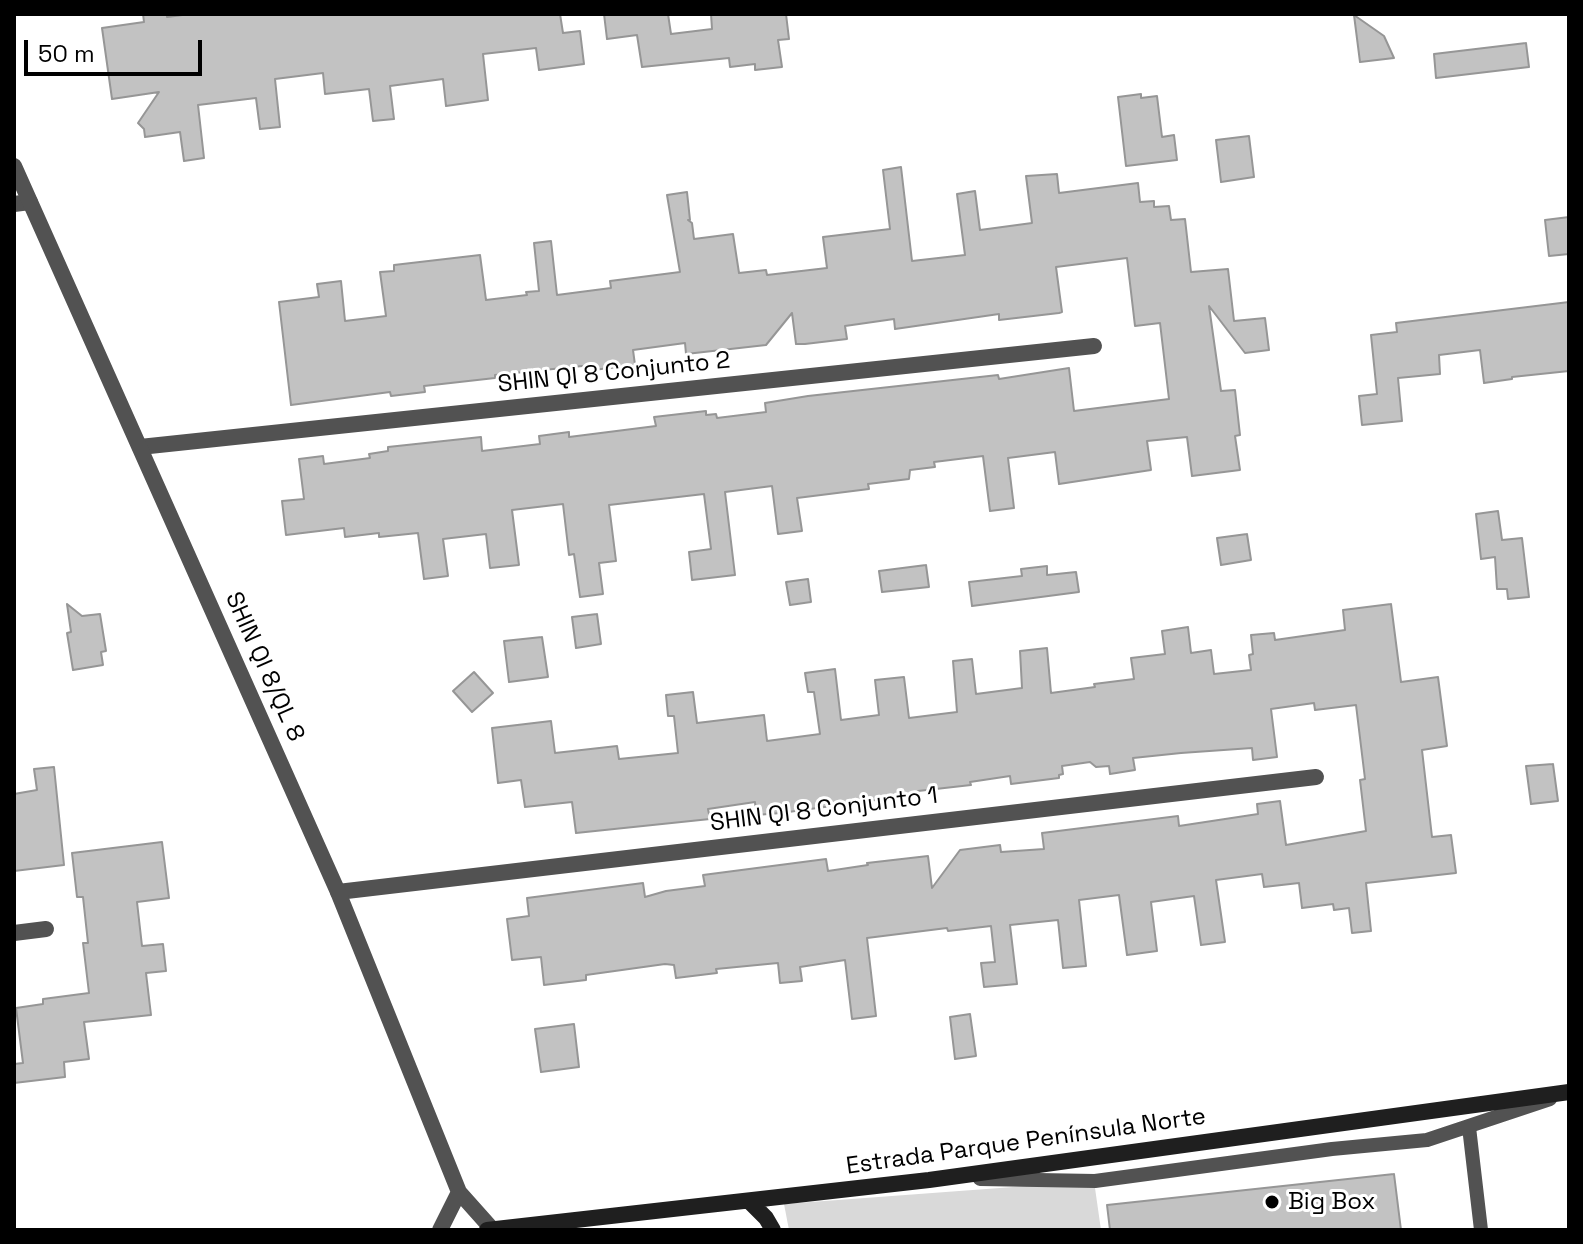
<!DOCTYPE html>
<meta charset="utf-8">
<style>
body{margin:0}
#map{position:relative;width:1583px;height:1244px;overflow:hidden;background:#fff;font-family:"Space Grotesk",sans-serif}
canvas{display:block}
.frame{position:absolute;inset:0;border:16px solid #000;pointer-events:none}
.scale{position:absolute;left:24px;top:40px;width:178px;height:36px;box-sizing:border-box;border:4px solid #000;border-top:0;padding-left:10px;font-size:24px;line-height:28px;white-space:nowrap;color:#000;-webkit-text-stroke:6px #fff;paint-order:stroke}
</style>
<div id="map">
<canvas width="1583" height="1244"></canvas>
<div class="frame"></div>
<div class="scale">50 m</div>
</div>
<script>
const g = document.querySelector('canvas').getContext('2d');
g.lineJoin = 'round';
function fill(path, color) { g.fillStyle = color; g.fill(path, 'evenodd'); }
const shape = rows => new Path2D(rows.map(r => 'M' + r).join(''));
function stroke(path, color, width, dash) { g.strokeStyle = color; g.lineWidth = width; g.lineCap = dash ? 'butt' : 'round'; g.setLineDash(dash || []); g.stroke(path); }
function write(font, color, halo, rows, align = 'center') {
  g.font = font + ' "Space Grotesk",sans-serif'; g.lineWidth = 6; g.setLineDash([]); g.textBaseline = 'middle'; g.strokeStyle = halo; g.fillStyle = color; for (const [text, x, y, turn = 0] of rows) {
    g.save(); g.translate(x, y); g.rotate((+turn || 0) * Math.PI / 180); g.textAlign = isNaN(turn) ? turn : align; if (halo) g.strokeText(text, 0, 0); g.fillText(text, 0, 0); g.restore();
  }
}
fill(shape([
 [1094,1181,1101,1230,789,1230,784,1204]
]), '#d9d9d9');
const building = shape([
 [143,14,167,14,167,17,190,14,560,14,563,33,580,31,584,64,539,70,536,48,483,54,488,100,446,106,443,79,390,86,394,119,373,121,369,89,325,94,323,73,275,79,280,127,260,129,256,98,198,105,204,158,184,161,180,132,145,137,144,129,138,123,159,92,112,99,102,28,144,22,143,14],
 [604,14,668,14,671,34,712,29,711,14,786,14,789,39,778,40,782,67,755,70,755,64,730,67,729,58,642,67,637,35,607,39,604,14],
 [1354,15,1384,36,1394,58,1360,62,1354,15],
 [1526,43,1529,67,1436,78,1434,54,1526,43],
 [1141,94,1141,98,1157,96,1162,137,1174,135,1177,160,1126,166,1118,97,1141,94],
 [1249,136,1254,177,1221,182,1216,140,1249,136],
 [901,167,912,261,965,255,957,194,975,191,980,230,1032,223,1026,176,1057,174,1059,193,1138,183,1140,202,1154,201,1154,207,1169,206,1171,220,1185,219,1191,272,1228,269,1234,321,1265,318,1269,350,1245,353,1209,306,1221,391,1235,390,1240,435,1235,436,1240,470,1192,476,1187,437,1147,441,1151,470,1059,484,1055,452,1008,458,1014,508,990,511,983,456,934,462,935,467,910,470,909,479,868,484,869,489,797,498,802,531,778,534,772,486,725,492,735,575,692,580,689,552,711,549,704,494,609,505,616,561,599,563,603,594,580,597,574,554,569,555,563,504,512,510,519,565,490,568,486,534,443,539,448,576,424,579,418,533,379,537,379,533,345,537,344,528,286,535,282,501,304,499,299,459,323,456,324,464,370,458,369,454,388,451,388,447,481,437,482,451,540,444,539,436,569,432,569,437,656,426,654,417,706,411,706,415,716,414,717,418,766,412,765,403,808,396,998,375,999,379,1069,368,1074,411,1169,399,1160,323,1135,326,1127,258,1056,267,1062,312,1059,313,999,320,999,314,895,329,894,319,845,326,847,339,805,344,796,344,792,313,766,345,686,354,685,343,633,350,635,365,593,370,592,365,495,375,495,378,424,386,425,392,391,396,390,392,291,405,279,302,319,297,317,284,341,281,345,321,386,316,380,272,394,271,394,265,480,255,486,300,527,295,526,292,539,291,534,243,551,241,557,295,611,288,610,281,680,272,667,195,687,192,690,220,688,220,692,223,694,239,733,234,739,273,766,270,767,275,827,268,823,237,890,229,883,170,901,167],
 [1569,217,1569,254,1549,256,1545,220,1569,217],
 [1569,302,1569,371,1512,377,1512,379,1484,383,1480,350,1439,355,1440,374,1398,378,1402,421,1362,425,1359,396,1377,394,1371,335,1397,332,1396,323,1569,302],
 [1498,511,1502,540,1522,538,1529,597,1508,599,1507,589,1497,589,1495,557,1481,559,1476,514,1498,511],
 [1247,534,1251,560,1221,565,1217,538,1247,534],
 [926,565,929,587,882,592,879,571,926,565],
 [1047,566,1047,575,1076,572,1079,592,972,606,969,582,1022,576,1021,569,1047,566],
 [808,579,811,602,790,605,786,582,808,579],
 [67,604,82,616,100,614,106,651,101,652,103,665,73,670,67,633,71,632,67,604],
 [1391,604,1401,682,1438,677,1447,746,1422,750,1432,837,1451,835,1456,873,1366,883,1371,931,1352,933,1349,908,1334,910,1333,904,1302,908,1299,883,1264,887,1262,874,1216,880,1225,942,1201,945,1194,896,1151,902,1157,951,1127,955,1119,895,1079,900,1086,966,1063,968,1058,920,1010,925,1017,984,984,987,981,963,995,962,991,926,948,931,947,928,867,938,876,1016,852,1019,845,960,800,967,802,981,780,983,778,963,716,969,717,973,676,978,674,965,665,964,586,975,586,980,544,985,541,957,512,960,507,919,529,916,527,898,643,883,645,897,666,891,705,886,703,875,826,859,828,871,868,865,867,863,928,856,932,888,960,850,1000,845,1001,852,1044,849,1042,833,1178,816,1179,826,1258,814,1257,804,1280,801,1286,845,1366,831,1360,780,1365,779,1356,705,1315,710,1314,703,1271,709,1277,757,1253,760,1252,748,1181,753,1133,758,1135,770,1110,774,1109,766,1096,767,1090,762,1062,766,1063,774,1059,775,1059,778,1011,784,1010,776,970,782,971,785,918,791,919,794,781,813,756,815,755,802,708,809,710,819,576,833,572,802,525,807,521,780,498,783,492,728,551,721,555,753,617,746,619,759,678,753,674,716,668,716,666,695,693,692,697,723,764,715,767,741,820,734,814,692,808,692,805,673,835,669,841,720,879,715,875,680,904,677,909,718,957,712,953,661,972,659,976,694,1022,688,1020,651,1047,648,1051,693,1095,687,1094,684,1134,679,1131,658,1165,654,1162,631,1188,627,1191,653,1211,650,1214,674,1251,670,1249,655,1253,654,1251,635,1274,633,1275,640,1345,630,1343,610,1391,604],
 [597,614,601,644,576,648,572,617,597,614],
 [542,637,548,677,509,682,504,641,542,637],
 [474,672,493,693,472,712,453,691,474,672],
 [1553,764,1558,801,1531,804,1526,766,1553,764],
 [54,767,64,865,14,871,14,794,37,790,34,769,54,767],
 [162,842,169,898,137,902,142,946,163,944,166,971,146,973,151,1015,84,1022,89,1059,64,1062,65,1077,14,1083,14,1064,23,1063,16,1008,43,1004,43,999,89,993,83,943,88,943,83,897,77,897,72,853,162,842],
 [970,1014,976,1056,955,1059,950,1017,970,1014],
 [574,1024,579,1067,541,1072,535,1029,574,1024],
 [1394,1174,1401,1230,1110,1230,1107,1205,1394,1174]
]);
fill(building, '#c2c2c2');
stroke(building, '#969696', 2);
stroke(shape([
 [1469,1127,1481,1230],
 [980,1179,1095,1181,1332,1149,1427,1140,1550,1099]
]), '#525252', 14);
stroke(shape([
 [14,204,30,202],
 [140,447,1094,346],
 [338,892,1316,777],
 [14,933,46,929]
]), '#525252', 16);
stroke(shape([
 [14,166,338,892,459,1192,492,1229],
 [440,1230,459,1192]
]), '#525252', 16);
stroke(shape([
 [750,1202,766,1218,773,1230],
 [487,1230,929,1180,1569,1092]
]), '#1f1f1f', 16);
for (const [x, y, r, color] of [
 [1272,1202,8,"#000"]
]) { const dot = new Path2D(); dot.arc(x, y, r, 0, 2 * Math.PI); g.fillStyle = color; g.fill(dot); stroke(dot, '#fff', 3); }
write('24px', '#000', '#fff', [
 ["SHIN QI 8 Conjunto 2",614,373,-6],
 ["SHIN QI 8/QL 8",264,667,66],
 ["SHIN QI 8 Conjunto 1",824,810,-7],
 ["Estrada Parque Península Norte",1026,1142,-8]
]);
write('24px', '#000', '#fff', [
 ["Big Box",1288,1202]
], 'left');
</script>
